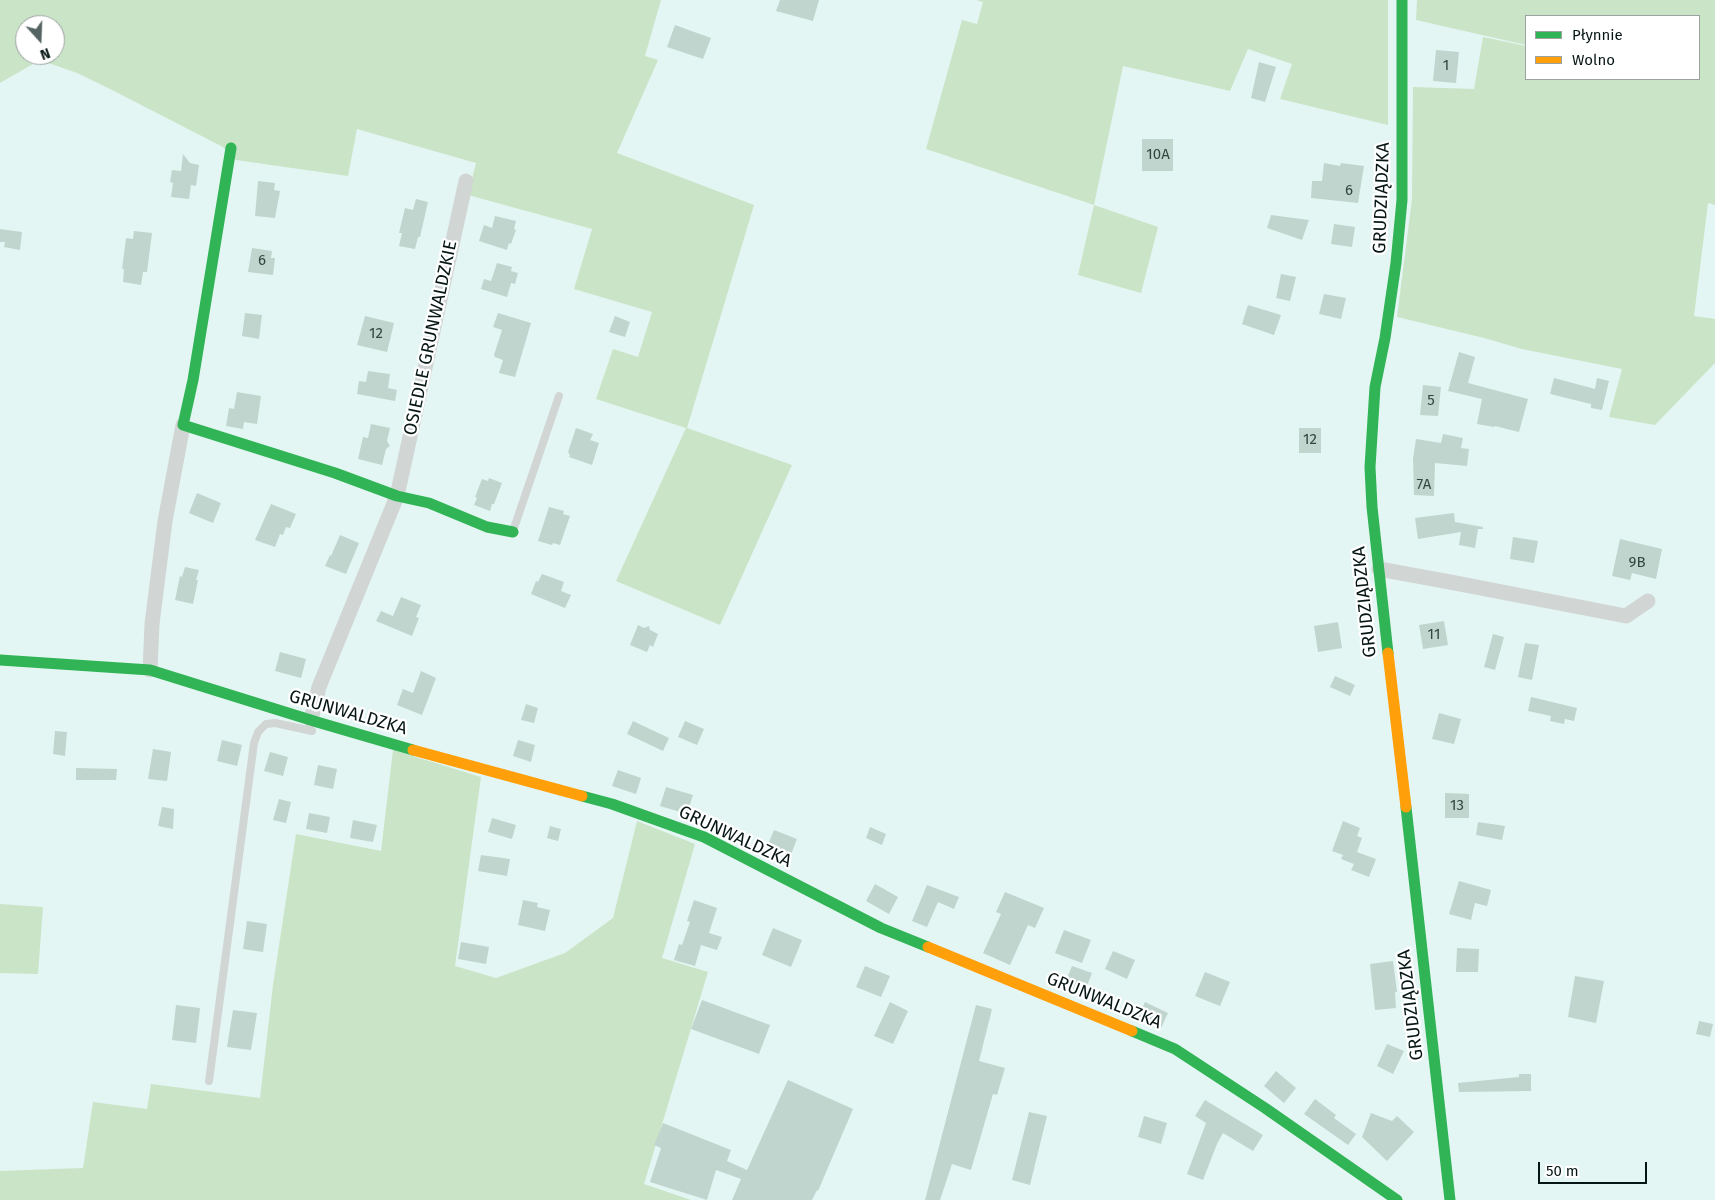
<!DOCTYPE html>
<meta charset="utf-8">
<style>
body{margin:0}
#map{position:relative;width:1715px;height:1200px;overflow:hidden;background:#e4f6f3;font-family:"Fira Sans",sans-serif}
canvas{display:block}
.legend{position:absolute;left:1525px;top:15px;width:175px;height:65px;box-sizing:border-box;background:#fff;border:1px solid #9ba2a1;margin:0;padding:6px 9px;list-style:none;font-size:15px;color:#061614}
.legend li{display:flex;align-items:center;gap:10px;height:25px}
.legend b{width:25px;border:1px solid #9ba2a1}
.north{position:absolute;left:15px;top:15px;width:50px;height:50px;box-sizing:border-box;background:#fff;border:1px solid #9ba2a1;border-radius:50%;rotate:160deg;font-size:14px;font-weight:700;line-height:20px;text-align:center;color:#061614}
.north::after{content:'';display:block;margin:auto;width:18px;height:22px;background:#546462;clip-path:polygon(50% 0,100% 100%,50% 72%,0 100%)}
.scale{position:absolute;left:1538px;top:1162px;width:109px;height:22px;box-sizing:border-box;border:2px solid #061614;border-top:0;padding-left:6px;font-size:15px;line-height:18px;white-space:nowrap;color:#061614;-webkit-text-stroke:4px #fff;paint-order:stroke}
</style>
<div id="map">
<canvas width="1715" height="1200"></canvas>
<ul class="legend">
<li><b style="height:6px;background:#30b455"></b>Płynnie</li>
<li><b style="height:6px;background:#ff9f0a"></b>Wolno</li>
</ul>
<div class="north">N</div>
<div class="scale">50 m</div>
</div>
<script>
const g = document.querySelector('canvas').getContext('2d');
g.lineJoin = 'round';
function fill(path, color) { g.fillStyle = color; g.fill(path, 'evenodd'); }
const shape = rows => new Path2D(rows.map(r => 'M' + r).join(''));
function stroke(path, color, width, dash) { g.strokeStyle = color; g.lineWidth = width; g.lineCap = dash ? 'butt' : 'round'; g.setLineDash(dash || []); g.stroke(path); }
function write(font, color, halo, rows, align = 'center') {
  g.font = font + ' "Fira Sans",sans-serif'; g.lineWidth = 4.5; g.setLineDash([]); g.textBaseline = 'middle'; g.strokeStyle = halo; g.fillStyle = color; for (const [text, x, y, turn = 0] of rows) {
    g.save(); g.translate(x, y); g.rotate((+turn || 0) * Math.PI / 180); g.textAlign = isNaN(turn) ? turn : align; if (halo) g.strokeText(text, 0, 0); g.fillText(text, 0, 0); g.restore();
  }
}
fill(shape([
 [0,0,661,0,645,56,658,60,617,153,754,205,687,428,792,465,720,625,616,581,686,428,596,399,613,349,638,357,652,312,574,289,592,229,468,195,476,163,357,129,348,176,236,160,223,147,110,89,77,73,40,60,0,83],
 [25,25,55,25,55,55,25,55],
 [976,0,1388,0,1388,125,1280,99,1292,64,1248,49,1230,91,1123,66,1094,205,1158,227,1141,293,1078,275,1094,205,926,149,962,20,977,24,983,2],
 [1417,0,1715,0,1715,205,1708,203,1694,316,1715,319,1715,363,1655,425,1609,417,1622,369,1522,349,1484,338,1397,317,1412,199,1413,87,1474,89,1483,37,1526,46,1526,79,1699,79,1699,16,1526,16,1526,45,1416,20],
 [393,750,481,777,455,966,496,978,565,953,613,918,637,821,695,844,662,958,708,972,644,1184,691,1200,0,1200,0,1171,83,1168,93,1102,147,1109,151,1084,260,1098,273,985,296,834,381,851],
 [0,904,43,907,38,974,0,973]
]), '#cae4c7');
fill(shape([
 [780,0,819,0,813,21,776,11],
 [675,25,711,38,703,59,667,47],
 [1436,50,1459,52,1456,83,1433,81],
 [1259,62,1276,67,1265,102,1251,98],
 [1142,139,1173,139,1173,171,1142,171],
 [183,154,190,163,199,165,196,186,191,185,189,199,171,197,173,183,170,182,172,170,181,171],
 [1324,163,1340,166,1341,163,1364,166,1358,203,1311,198,1312,181,1322,181],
 [258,181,275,183,274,190,280,191,275,218,255,216],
 [416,199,428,202,420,237,418,237,415,249,399,246,402,233,399,233,405,208,413,210],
 [1271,215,1309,220,1302,240,1267,228],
 [495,216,516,221,514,229,516,230,511,244,509,243,507,250,479,241,484,225,492,228],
 [1334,224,1355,227,1352,247,1331,244],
 [0,229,22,232,20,250,4,247,5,242,0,242],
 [134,231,152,233,147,272,143,272,141,285,123,282,124,269,122,269,126,238,133,239],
 [252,248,272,251,271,258,275,258,273,275,248,272],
 [497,263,512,267,511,271,518,273,515,284,511,283,507,297,481,289,484,279,491,281],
 [1281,274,1296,277,1290,301,1276,298],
 [1324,294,1346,298,1341,319,1319,314],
 [1248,305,1281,315,1274,335,1242,324],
 [245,313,262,315,259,339,242,336],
 [498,313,531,323,515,377,499,373,503,360,495,357,494,355,502,330,493,327],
 [365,316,394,323,387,352,357,345],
 [615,316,630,322,625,337,609,332],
 [1459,352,1475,357,1468,383,1528,399,1519,432,1495,426,1494,427,1477,424,1482,399,1448,391],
 [368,371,390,374,388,388,397,390,395,401,357,394,359,381,366,382],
 [1554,378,1595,389,1597,378,1609,381,1602,410,1591,408,1591,404,1550,394],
 [1423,385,1441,387,1438,416,1420,415],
 [237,392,261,396,257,424,244,422,243,429,226,426,229,408,234,409],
 [371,424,390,428,387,441,390,446,386,449,382,465,358,459,363,437,368,438],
 [576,428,593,434,590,440,599,443,592,465,569,457,570,455,568,452],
 [1299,428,1321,428,1321,453,1299,453],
 [1443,434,1463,438,1461,448,1469,449,1467,466,1435,463,1434,496,1414,495,1413,459,1416,439,1441,443],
 [489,478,502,483,494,504,492,504,490,511,474,505,477,498,475,497,482,479,488,481],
 [197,493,221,503,213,523,189,513],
 [271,504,296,514,290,528,286,527,283,535,280,534,275,547,255,540],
 [549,507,564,511,563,514,570,516,560,545,553,543,552,545,538,541],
 [1454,513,1455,522,1483,527,1483,529,1478,529,1475,548,1459,545,1461,532,1418,539,1415,518],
 [340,535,359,543,346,574,325,566,330,555,331,556],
 [1513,537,1538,541,1534,563,1510,559],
 [1620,539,1662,549,1656,579,1632,573,1630,580,1612,576],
 [185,567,199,570,196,580,198,580,193,604,175,600,180,576,182,577],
 [542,574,564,582,561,591,571,595,565,608,531,594,536,581,538,582],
 [401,597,421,605,416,617,419,618,412,636,376,621,381,611,393,616],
 [1444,621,1448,645,1423,649,1419,625],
 [1338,622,1342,648,1318,652,1314,626],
 [638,625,644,628,649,626,650,630,658,634,653,647,650,645,647,652,630,645],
 [1493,634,1504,637,1495,670,1484,667],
 [1525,643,1539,645,1532,680,1518,677],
 [280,652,306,659,301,678,275,671],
 [421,671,436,678,422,715,397,705,403,689,413,693],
 [1335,676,1355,685,1350,696,1330,687],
 [1531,697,1577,708,1574,721,1565,719,1564,724,1550,721,1551,716,1528,711],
 [526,704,538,708,534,723,521,720],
 [1439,713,1461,719,1454,744,1432,739],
 [633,721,669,738,663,751,627,734],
 [685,721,704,729,697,745,678,737],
 [55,731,67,732,65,756,53,754],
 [222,740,242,745,237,766,217,761],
 [518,740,535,745,531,762,513,756],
 [153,749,171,752,167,781,148,779],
 [270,752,288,757,283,776,264,771],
 [318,765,337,769,333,789,314,785],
 [76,768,117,769,116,780,76,780],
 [618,770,641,778,636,794,612,786],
 [666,787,693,795,687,814,660,806],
 [1445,793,1469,794,1469,818,1445,818],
 [279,799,291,802,286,823,273,820],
 [162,807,174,809,173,829,158,826],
 [309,813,330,817,327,833,306,829],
 [492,818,516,825,512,839,488,832],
 [353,820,377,825,373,842,350,838],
 [1343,821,1360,828,1357,836,1362,838,1357,852,1376,859,1369,877,1351,870,1354,864,1341,859,1343,855,1332,851],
 [1478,822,1505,826,1502,840,1476,835],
 [550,826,561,829,558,841,547,838],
 [870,827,886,834,882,845,866,838],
 [774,830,797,839,790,857,767,847],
 [481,855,510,859,507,876,478,871],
 [1459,881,1491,890,1487,906,1475,903,1471,920,1449,914],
 [875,884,898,897,889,914,866,901],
 [927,885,959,897,954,909,938,902,927,927,912,921],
 [1005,892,1044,908,1035,928,1028,925,1010,965,983,953,1001,914,996,912],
 [523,900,538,903,537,907,550,910,545,931,518,925],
 [694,900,717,908,709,933,722,937,717,950,701,945,695,966,674,960,679,944,682,945,690,922,687,921],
 [247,921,267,924,263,952,243,949],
 [773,928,802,940,791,967,762,955],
 [1064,930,1091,940,1082,963,1055,953],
 [461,942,489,947,486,964,458,959],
 [1457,948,1479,949,1478,972,1456,972],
 [1113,951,1135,960,1127,979,1105,969],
 [1393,961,1397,992,1395,992,1396,1008,1375,1010,1370,964],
 [865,966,890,976,881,997,856,987],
 [1072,966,1092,973,1084,994,1064,986],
 [1205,972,1230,982,1220,1006,1195,996],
 [1575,976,1604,981,1596,1023,1568,1017],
 [702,1000,770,1025,759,1054,691,1029],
 [890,1002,908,1011,893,1044,874,1036],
 [1145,1002,1168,1013,1161,1028,1138,1018],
 [176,1005,200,1008,196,1043,172,1040],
 [976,1005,992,1009,979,1061,1005,1068,997,1095,993,1094,971,1170,952,1164,940,1200,925,1200],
 [233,1010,257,1013,251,1050,227,1047],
 [1699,1021,1713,1024,1710,1037,1696,1034],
 [1387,1044,1404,1051,1393,1074,1377,1066],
 [1276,1071,1296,1088,1284,1103,1264,1086],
 [1519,1074,1531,1074,1531,1091,1459,1092,1458,1083,1519,1077],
 [788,1080,853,1109,818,1191,817,1190,812,1200,732,1200,741,1179,716,1170,707,1200,650,1182,661,1148,654,1145,663,1123,731,1150,727,1161,747,1170],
 [1315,1099,1336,1115,1334,1118,1356,1134,1348,1145,1304,1114],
 [1205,1100,1263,1135,1253,1151,1223,1133,1217,1144,1203,1180,1187,1174,1206,1123,1195,1116],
 [1029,1112,1047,1116,1030,1185,1012,1180],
 [1371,1113,1392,1121,1397,1116,1414,1132,1387,1161,1362,1137],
 [1144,1116,1167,1123,1161,1144,1138,1137]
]), '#c0d5cd');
stroke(shape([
 [513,531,559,396],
 [209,1081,254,743,258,732,266,724,275,723,312,731]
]), '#d1d6d5', 8);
stroke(shape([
 [1379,569,1450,582,1626,616,1648,601],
 [150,670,152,624,165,521,183,425],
 [311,720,319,687,397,496,466,181]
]), '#d1d6d5', 15);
stroke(shape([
 [231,148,193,380,183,425,335,473,397,496,429,503,487,527,513,532],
 [1388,653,1372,507,1370,467,1375,387,1385,338,1396,263,1402,200,1402,0],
 [0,660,150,670,317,722,413,750],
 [582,796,612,804,704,837,881,928,928,947],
 [1406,807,1450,1200],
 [1132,1031,1175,1049,1265,1108,1397,1200]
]), '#30b455', 11);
stroke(shape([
 [1388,653,1406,807],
 [413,750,582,796],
 [928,947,1132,1031]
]), '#ff9f0a', 11);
write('15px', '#344642', null, [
 ["1",1446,66],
 ["10A",1158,155],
 ["6",1349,191],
 ["6",262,261],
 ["12",376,334],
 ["5",1431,401],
 ["12",1310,440],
 ["7A",1424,485],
 ["9B",1637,563],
 ["11",1434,635],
 ["13",1457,806]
]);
write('18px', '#061614', '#fff', [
 ["GRUDZIĄDZKA",1382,198,-88],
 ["OSIEDLE GRUNWALDZKIE",431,338,-78],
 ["GRUDZIĄDZKA",1365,602,-96],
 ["GRUNWALDZKA",348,713,16],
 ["GRUNWALDZKA",735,837,25],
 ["GRUNWALDZKA",1104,1001,22],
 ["GRUDZIĄDZKA",1411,1005,-97]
]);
</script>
